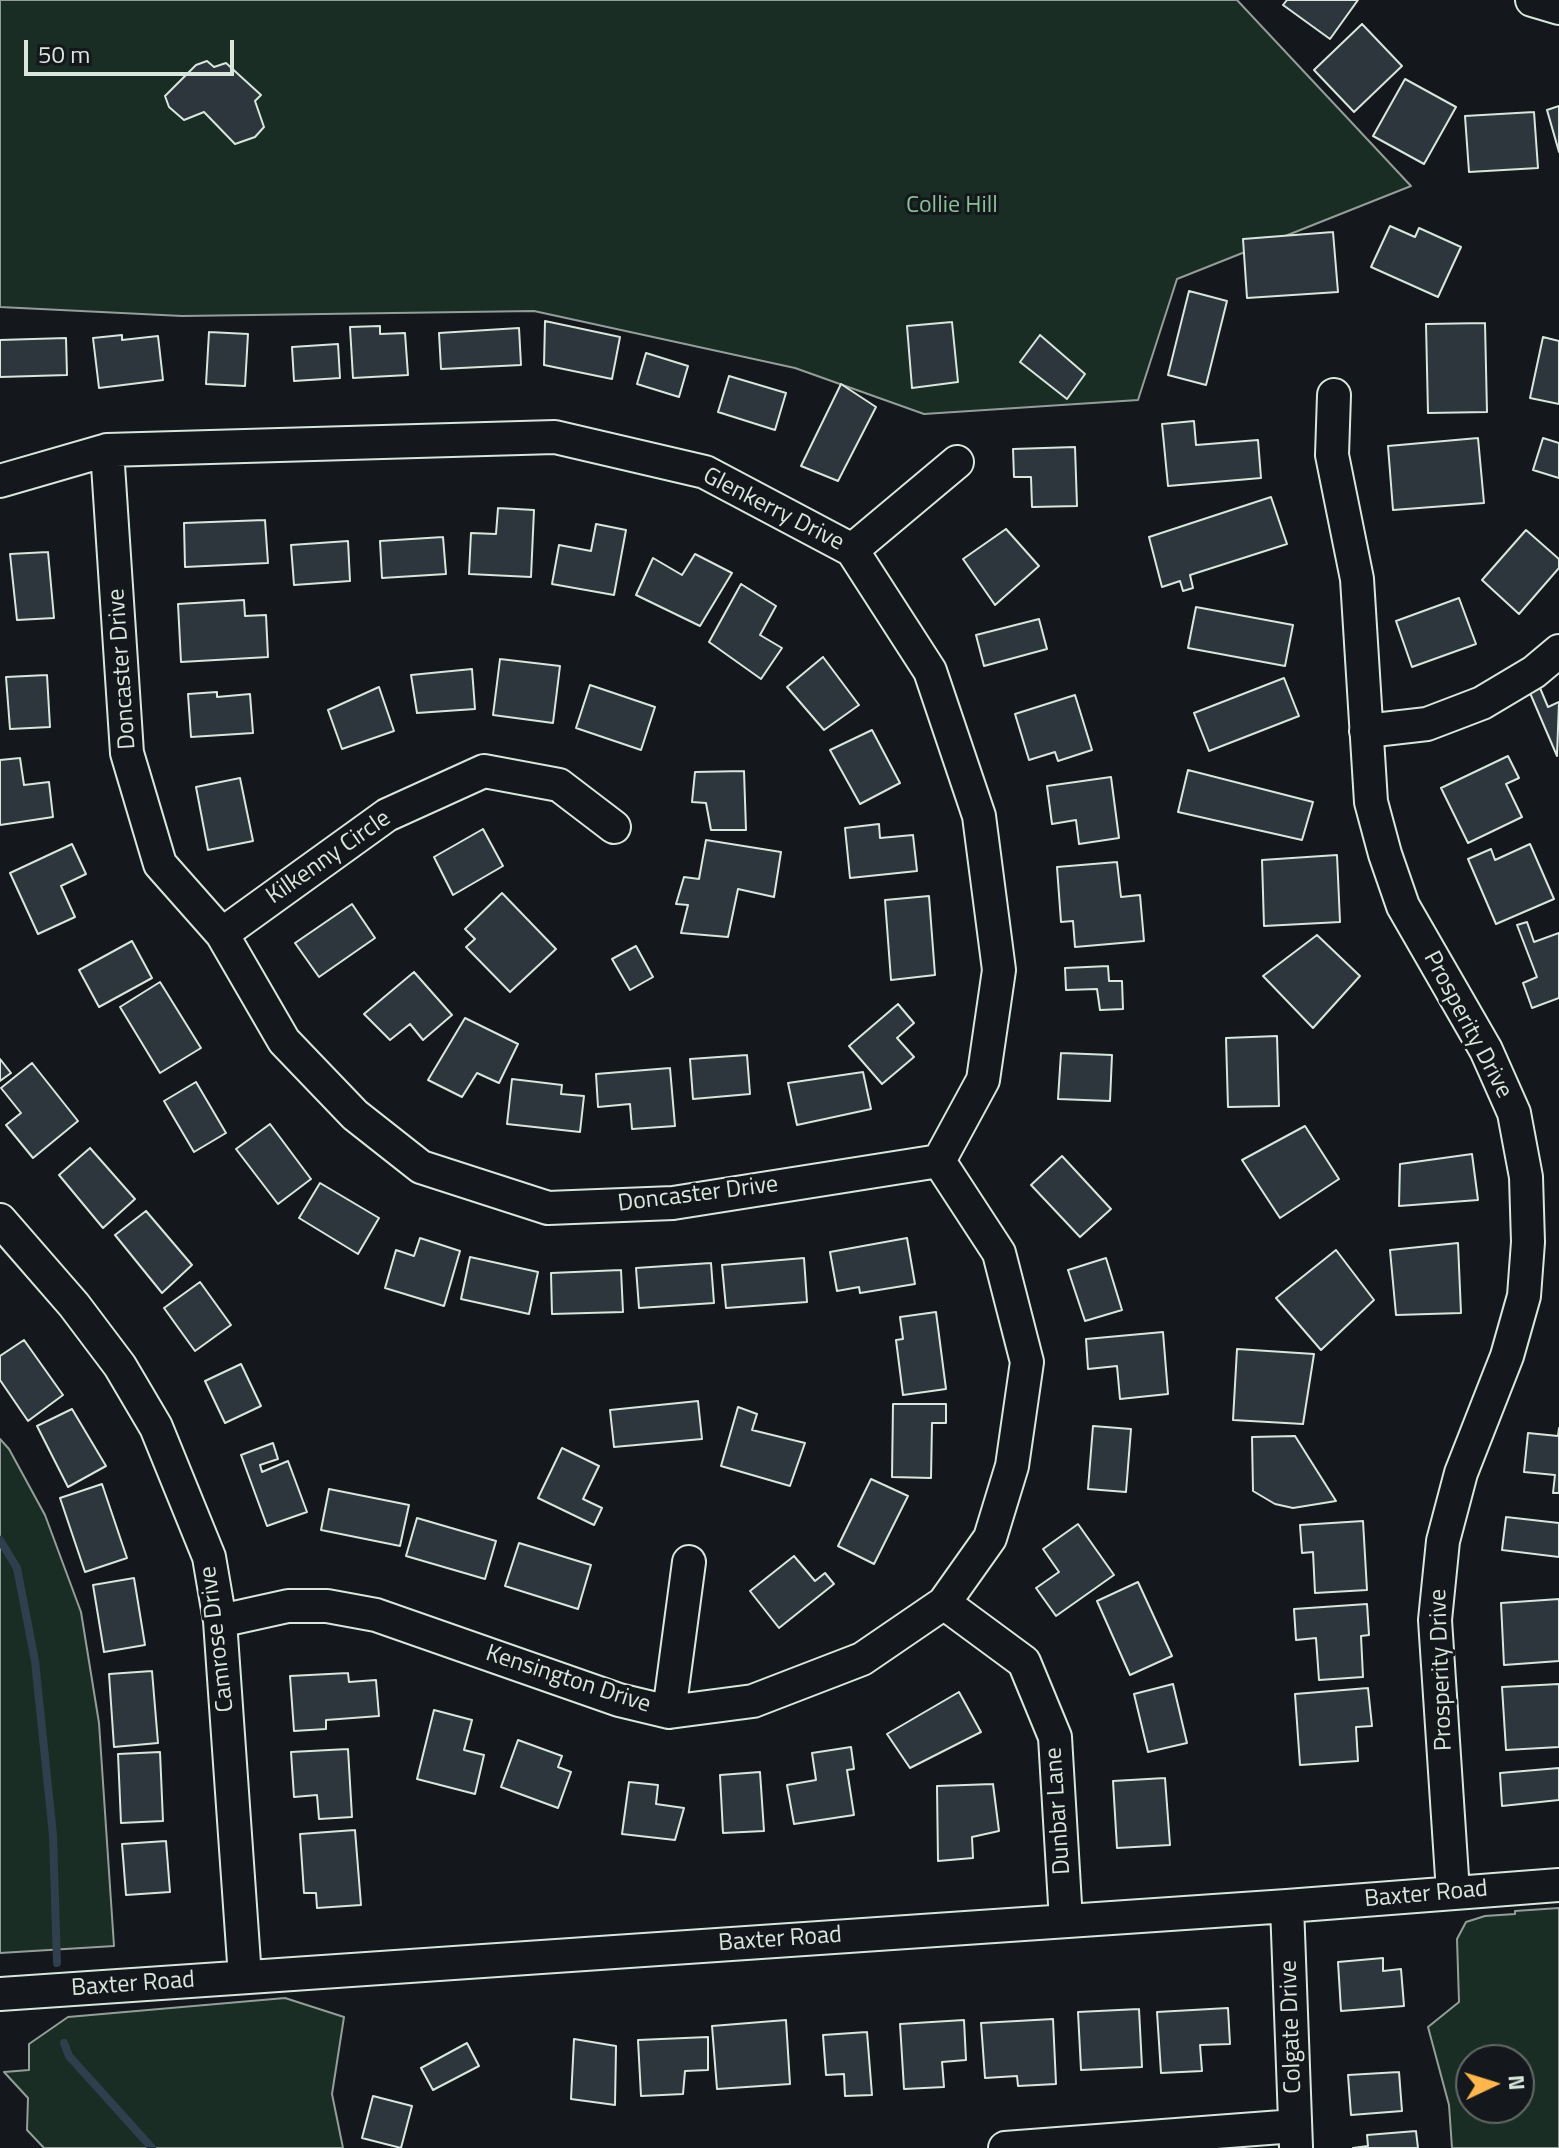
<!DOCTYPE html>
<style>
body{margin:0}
#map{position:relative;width:1559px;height:2148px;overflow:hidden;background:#14181c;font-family:"Titillium Web",sans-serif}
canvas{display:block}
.north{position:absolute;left:1455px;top:2044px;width:80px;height:80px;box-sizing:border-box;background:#14181c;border:2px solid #626a69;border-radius:50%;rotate:86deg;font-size:22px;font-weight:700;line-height:32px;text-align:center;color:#d8e6dc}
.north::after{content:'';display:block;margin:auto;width:28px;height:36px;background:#ffb74d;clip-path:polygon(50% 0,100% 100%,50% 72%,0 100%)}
.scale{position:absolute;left:24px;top:40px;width:210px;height:36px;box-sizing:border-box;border:4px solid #d8e6dc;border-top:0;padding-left:10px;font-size:24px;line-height:28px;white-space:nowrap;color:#d8e6dc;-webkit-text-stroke:6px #14181c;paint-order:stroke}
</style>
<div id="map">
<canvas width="1559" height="2148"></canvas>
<div class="north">N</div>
<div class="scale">50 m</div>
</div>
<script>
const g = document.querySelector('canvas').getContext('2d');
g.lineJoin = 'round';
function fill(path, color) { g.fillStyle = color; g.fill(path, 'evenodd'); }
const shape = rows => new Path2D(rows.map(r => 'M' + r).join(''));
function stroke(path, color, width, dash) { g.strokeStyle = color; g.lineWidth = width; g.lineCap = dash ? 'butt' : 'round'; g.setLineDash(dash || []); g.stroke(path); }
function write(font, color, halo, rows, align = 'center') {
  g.font = font + ' "Titillium Web",sans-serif'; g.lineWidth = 6; g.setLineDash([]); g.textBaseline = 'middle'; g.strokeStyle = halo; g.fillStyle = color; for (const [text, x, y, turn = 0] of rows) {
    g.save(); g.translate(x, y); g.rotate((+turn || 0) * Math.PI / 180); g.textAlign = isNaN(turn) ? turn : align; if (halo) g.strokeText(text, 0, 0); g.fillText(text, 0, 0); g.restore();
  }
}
const green = shape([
 [0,0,1237,0,1411,186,1177,279,1138,400,924,414,795,368,534,311,182,316,0,307,0,0],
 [0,1439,9,1449,45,1515,81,1612,99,1723,114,1946,0,1953,0,1439],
 [1559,1908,1559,2148,1452,2148,1449,2105,1428,2027,1459,2002,1457,1939,1466,1922,1485,1916,1515,1914,1515,1911,1559,1908],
 [1471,2060,1519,2060,1519,2108,1471,2108,1471,2060],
 [285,1998,344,2017,332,2094,343,2148,44,2148,27,2130,28,2098,4,2072,29,2070,29,2044,68,2017,285,1998]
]);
fill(green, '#1a2d24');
stroke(green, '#939e99', 2);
stroke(shape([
 [0,1540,17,1568,35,1661,53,1835,57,1963],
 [64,2043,69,2056,152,2148]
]), '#2f3f4d', 8);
const building = shape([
 [1287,0,1358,0,1330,39,1283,5,1287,0],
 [1362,24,1402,66,1354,112,1314,70,1362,24],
 [207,61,214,67,226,63,261,95,255,101,264,127,255,137,235,144,204,112,184,120,169,107,165,96,196,65,207,61],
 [1405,79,1456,107,1424,164,1373,136,1405,79],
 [1559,106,1559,152,1547,110,1559,106],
 [1534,112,1538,168,1469,172,1465,116,1534,112],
 [1390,226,1415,237,1419,228,1461,247,1438,297,1371,267,1390,226],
 [1333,232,1338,292,1247,298,1243,239,1333,232],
 [1189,291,1227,301,1206,385,1168,375,1189,291],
 [545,321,620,337,612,379,544,365,545,321],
 [952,322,958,382,912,388,907,326,952,322],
 [1485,323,1487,412,1428,413,1426,324,1485,323],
 [380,326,380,334,405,333,408,375,353,378,350,327,380,326],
 [519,328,521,365,441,369,439,333,519,328],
 [209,332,248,334,245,386,206,384,209,332],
 [122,335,122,340,158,336,163,380,99,388,93,338,122,335],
 [1040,335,1085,374,1067,399,1020,362,1040,335],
 [1543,337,1559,341,1559,404,1530,398,1543,337],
 [66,338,67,375,0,377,0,340,66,338],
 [338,344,340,378,294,381,292,347,338,344],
 [646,353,688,366,679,397,637,384,646,353],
 [729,376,786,393,775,430,718,412,729,376],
 [841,384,876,407,838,481,801,466,841,384],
 [1194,421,1196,445,1258,440,1261,478,1168,486,1162,424,1194,421],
 [1478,438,1484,503,1393,510,1388,446,1478,438],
 [1543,438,1559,443,1559,478,1533,470,1543,438],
 [1075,447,1077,506,1032,507,1031,477,1014,477,1013,449,1075,447],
 [1271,497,1287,544,1190,575,1193,588,1183,591,1180,581,1162,587,1149,537,1271,497],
 [498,508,534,510,531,577,469,574,471,533,496,534,498,508],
 [265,520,268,563,185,567,184,523,265,520],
 [596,524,626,530,614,595,552,584,559,545,591,551,596,524],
 [1006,529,1039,566,995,605,963,559,1006,529],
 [1526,530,1559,559,1559,568,1519,614,1482,580,1526,530],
 [443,537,446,574,382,578,380,541,443,537],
 [348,541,350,581,294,585,291,545,348,541],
 [48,552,54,618,17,620,10,554,48,552],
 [695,554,732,573,700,626,636,595,653,558,682,575,695,554],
 [741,584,776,606,760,635,782,648,761,679,709,642,741,584],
 [1459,598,1476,644,1412,667,1396,621,1459,598],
 [244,600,245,616,266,615,268,657,181,662,178,604,244,600],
 [1196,607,1293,625,1285,666,1188,648,1196,607],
 [1039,619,1047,649,984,666,976,635,1039,619],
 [823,657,859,705,824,730,787,687,823,657],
 [500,659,560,666,553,723,493,715,500,659],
 [472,669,475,709,417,713,411,675,472,669],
 [47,675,50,727,10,729,6,677,47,675],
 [1284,678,1299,716,1209,751,1194,713,1284,678],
 [590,685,655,707,641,750,576,728,590,685],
 [379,687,394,731,342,749,328,710,379,687],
 [1540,688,1548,707,1559,702,1557,756,1530,693,1540,688],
 [217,692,217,697,250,694,253,733,191,737,188,694,217,692],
 [1075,695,1092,750,1058,761,1055,752,1029,760,1015,714,1075,695],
 [872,730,900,783,860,804,830,750,872,730],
 [1508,756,1519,778,1506,784,1522,817,1468,843,1441,788,1508,756],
 [20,758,24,785,49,782,53,817,0,825,0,760,20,758],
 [1188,770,1313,802,1302,840,1178,812,1188,770],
 [744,771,746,830,711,830,706,803,692,802,695,772,744,771],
 [1111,777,1119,838,1079,844,1076,820,1052,824,1047,786,1111,777],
 [240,778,253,841,208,850,196,787,240,778],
 [879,824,880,838,913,835,917,871,850,878,845,828,879,824],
 [483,829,503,866,453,895,434,857,483,829],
 [706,840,781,852,774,897,738,889,728,937,681,933,688,905,676,904,684,877,699,879,706,840],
 [72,844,86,874,61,886,75,917,38,934,10,873,72,844],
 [1530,844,1554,899,1496,924,1468,859,1491,849,1495,860,1530,844],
 [1337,855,1340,922,1264,926,1262,860,1337,855],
 [1117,862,1121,897,1140,895,1144,941,1075,947,1073,921,1061,922,1057,867,1117,862],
 [502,893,556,949,510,992,466,947,475,939,465,929,502,893],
 [929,896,935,975,891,980,885,900,929,896],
 [352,904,375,938,319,977,295,943,352,904],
 [1527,922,1534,942,1559,933,1559,998,1532,1008,1523,983,1537,977,1517,925,1527,922],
 [1317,935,1360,976,1313,1028,1263,976,1317,935],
 [132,941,152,978,99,1007,79,970,132,941],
 [636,946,653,977,630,990,612,959,636,946],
 [1108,966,1109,981,1122,981,1123,1009,1100,1010,1097,989,1066,990,1065,968,1108,966],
 [414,972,452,1015,423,1040,410,1024,390,1040,364,1014,414,972],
 [160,982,201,1048,160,1073,120,1007,160,982],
 [898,1004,914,1023,897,1038,914,1057,882,1084,849,1046,898,1004],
 [465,1018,518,1044,499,1083,477,1073,462,1097,428,1080,465,1018],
 [1277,1036,1279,1106,1228,1107,1226,1038,1277,1036],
 [1061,1053,1112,1055,1110,1101,1058,1099,1061,1053],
 [747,1055,750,1094,693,1099,690,1059,747,1055],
 [0,1059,11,1073,0,1081,0,1059],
 [32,1063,78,1121,33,1158,6,1125,21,1113,1,1088,32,1063],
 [670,1068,675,1126,632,1129,630,1104,598,1107,596,1074,670,1068],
 [863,1072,871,1109,797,1125,788,1083,863,1072],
 [512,1079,562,1085,561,1094,584,1096,580,1132,507,1124,512,1079],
 [196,1082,226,1133,194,1152,164,1101,196,1082],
 [270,1124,311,1179,278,1204,236,1149,270,1124],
 [1305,1126,1339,1179,1280,1218,1242,1160,1305,1126],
 [90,1148,135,1199,103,1228,59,1175,90,1148],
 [1472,1154,1478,1200,1399,1206,1400,1164,1472,1154],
 [1062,1156,1111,1209,1080,1237,1031,1185,1062,1156],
 [320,1183,379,1218,358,1254,299,1218,320,1183],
 [146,1211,192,1265,162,1293,115,1235,146,1211],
 [420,1238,460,1251,444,1306,385,1288,396,1250,414,1256,420,1238],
 [907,1238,915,1284,860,1293,859,1287,837,1291,830,1252,907,1238],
 [1458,1243,1461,1313,1396,1315,1390,1250,1458,1243],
 [1336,1250,1374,1300,1321,1350,1276,1298,1336,1250],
 [470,1257,538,1272,529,1314,461,1299,470,1257],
 [804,1258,807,1302,726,1308,722,1265,804,1258],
 [1106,1258,1122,1310,1085,1321,1068,1270,1106,1258],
 [711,1263,714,1303,639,1308,636,1268,711,1263],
 [621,1270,623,1312,552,1314,551,1273,621,1270],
 [200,1282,231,1325,195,1351,164,1308,200,1282],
 [936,1312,946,1389,903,1395,896,1340,903,1339,900,1317,936,1312],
 [1163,1332,1168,1394,1120,1399,1117,1366,1088,1369,1086,1339,1163,1332],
 [24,1340,63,1395,28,1421,0,1380,0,1356,24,1340],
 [1237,1349,1314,1354,1303,1424,1233,1420,1237,1349],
 [241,1364,261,1406,225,1423,205,1381,241,1364],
 [698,1401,702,1439,614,1447,610,1410,698,1401],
 [893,1404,946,1404,946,1423,932,1423,931,1478,892,1477,893,1404],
 [738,1407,757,1414,752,1430,805,1443,790,1486,721,1466,738,1407],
 [72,1409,106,1466,68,1487,37,1426,72,1409],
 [1093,1426,1131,1429,1126,1492,1088,1489,1093,1426],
 [1559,1428,1559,1493,1553,1493,1555,1475,1524,1472,1528,1433,1558,1436,1559,1428],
 [1295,1436,1336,1501,1293,1508,1275,1504,1253,1491,1252,1437,1295,1436],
 [273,1443,278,1459,260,1465,262,1472,288,1461,307,1512,267,1526,241,1455,273,1443],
 [562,1448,599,1466,583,1499,602,1508,594,1525,538,1498,562,1448],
 [871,1479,908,1496,874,1564,838,1546,871,1479],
 [102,1484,127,1558,85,1572,60,1498,102,1484],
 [329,1489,409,1505,400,1546,321,1530,329,1489],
 [1506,1517,1559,1523,1559,1557,1502,1550,1506,1517],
 [417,1518,496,1541,485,1579,406,1556,417,1518],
 [1363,1521,1367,1590,1315,1593,1313,1552,1302,1553,1300,1525,1363,1521],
 [1078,1524,1114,1575,1056,1616,1036,1588,1059,1572,1043,1549,1078,1524],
 [519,1543,591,1565,578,1609,505,1586,519,1543],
 [794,1556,815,1581,825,1573,834,1584,779,1628,750,1591,794,1556],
 [134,1578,145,1645,104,1652,93,1585,134,1578],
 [1138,1582,1172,1656,1130,1675,1097,1601,1138,1582],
 [1559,1599,1559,1661,1504,1665,1501,1603,1559,1599],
 [1367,1604,1369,1635,1361,1636,1363,1677,1319,1680,1316,1638,1296,1640,1294,1609,1367,1604],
 [152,1671,158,1743,114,1747,109,1674,152,1671],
 [348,1673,349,1682,376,1680,379,1716,326,1720,326,1729,294,1731,290,1676,348,1673],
 [1173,1684,1187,1743,1148,1752,1134,1694,1173,1684],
 [1559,1684,1559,1747,1506,1750,1502,1687,1559,1684],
 [1368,1688,1372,1726,1356,1727,1358,1761,1300,1765,1295,1694,1368,1688],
 [959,1692,981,1732,910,1768,887,1734,959,1692],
 [434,1710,472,1720,464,1750,484,1755,475,1794,417,1779,434,1710],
 [518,1740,562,1756,558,1767,571,1772,558,1808,501,1787,518,1740],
 [851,1747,854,1769,847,1770,854,1815,794,1824,787,1785,816,1780,812,1753,851,1747],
 [348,1749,352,1817,319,1819,317,1795,294,1797,291,1752,348,1749],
 [160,1752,163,1821,121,1823,118,1754,160,1752],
 [1559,1768,1559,1800,1502,1806,1500,1773,1559,1768],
 [760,1772,764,1831,723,1833,720,1775,760,1772],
 [1165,1778,1170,1845,1117,1848,1113,1781,1165,1778],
 [629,1782,658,1785,656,1804,684,1808,675,1840,622,1834,629,1782],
 [993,1784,999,1831,972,1837,973,1858,938,1861,937,1786,993,1784],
 [355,1830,361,1905,317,1908,316,1893,304,1893,300,1834,355,1830],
 [166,1841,170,1892,126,1895,122,1844,166,1841],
 [1383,1958,1383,1971,1401,1969,1404,2006,1341,2011,1338,1962,1383,1958],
 [1228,2008,1230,2044,1200,2045,1202,2071,1161,2073,1157,2012,1228,2008],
 [1139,2009,1142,2067,1081,2070,1078,2012,1139,2009],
 [1053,2019,1056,2084,1018,2086,1017,2076,985,2078,981,2023,1053,2019],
 [786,2020,790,2084,717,2089,712,2026,786,2020],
 [964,2020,966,2060,942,2062,944,2087,904,2089,900,2024,964,2020],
 [867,2032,872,2095,845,2096,844,2074,826,2075,823,2035,867,2032],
 [708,2037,708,2070,685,2071,683,2094,641,2096,638,2040,708,2037],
 [574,2039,616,2046,615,2105,571,2099,574,2039],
 [467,2043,479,2066,433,2090,421,2068,467,2043],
 [1399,2072,1402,2111,1351,2115,1348,2075,1399,2072],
 [373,2096,412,2106,401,2148,362,2138,373,2096],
 [1416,2131,1418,2148,1353,2148,1368,2146,1367,2135,1416,2131]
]);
fill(building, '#2c363c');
stroke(building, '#d8e6dc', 2);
const minor = shape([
 [1532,0,1559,8],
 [1334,395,1332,455,1357,579,1371,802,1385,854,1403,906,1486,1050,1514,1113,1526,1177,1528,1242,1524,1296,1507,1356,1461,1473,1443,1541,1435,1620,1453,1892],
 [107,450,127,753,160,864,222,934,284,1041,355,1115,421,1167,548,1208,673,1203,939,1161],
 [0,481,107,450,555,437,705,472,852,550,930,671,979,816,999,970,983,1080,939,1161],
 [852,550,957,462],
 [1366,731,1427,724,1482,703,1534,672,1559,651],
 [222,934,387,815,484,771,559,785,614,827],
 [0,1220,74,1305,120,1366,156,1427,209,1557,220,1621,245,1977],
 [944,1603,1024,1662,1055,1737,1066,1921],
 [220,1621,288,1606,327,1606,376,1615,619,1700,669,1712,753,1701,862,1659,944,1603,990,1538,1012,1466,1027,1362,999,1253,939,1161],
 [669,1712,689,1562],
 [1287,1906,1296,2147],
 [0,1994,1287,1906,1559,1885],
 [1005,2148,1295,2126]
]);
stroke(minor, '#d8e6dc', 36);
stroke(minor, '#14181c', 32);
write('24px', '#8ac095', '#14181c', [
 ["Collie Hill",952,206]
]);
write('24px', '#d8e6dc', '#14181c', [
 ["Glenkerry Drive",773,510,27],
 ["Doncaster Drive",123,669,-94],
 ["Kilkenny Circle",329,858,-35],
 ["Prosperity Drive",1467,1025,62],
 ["Doncaster Drive",698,1195,-7],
 ["Camrose Drive",218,1639,-97],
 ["Prosperity Drive",1442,1670,-92],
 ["Kensington Drive",568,1680,18],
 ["Dunbar Lane",1059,1811,-94],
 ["Baxter Road",1426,1895,-5],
 ["Baxter Road",780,1940,-4],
 ["Baxter Road",133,1985,-4],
 ["Colgate Drive",1292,2027,-92]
]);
</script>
